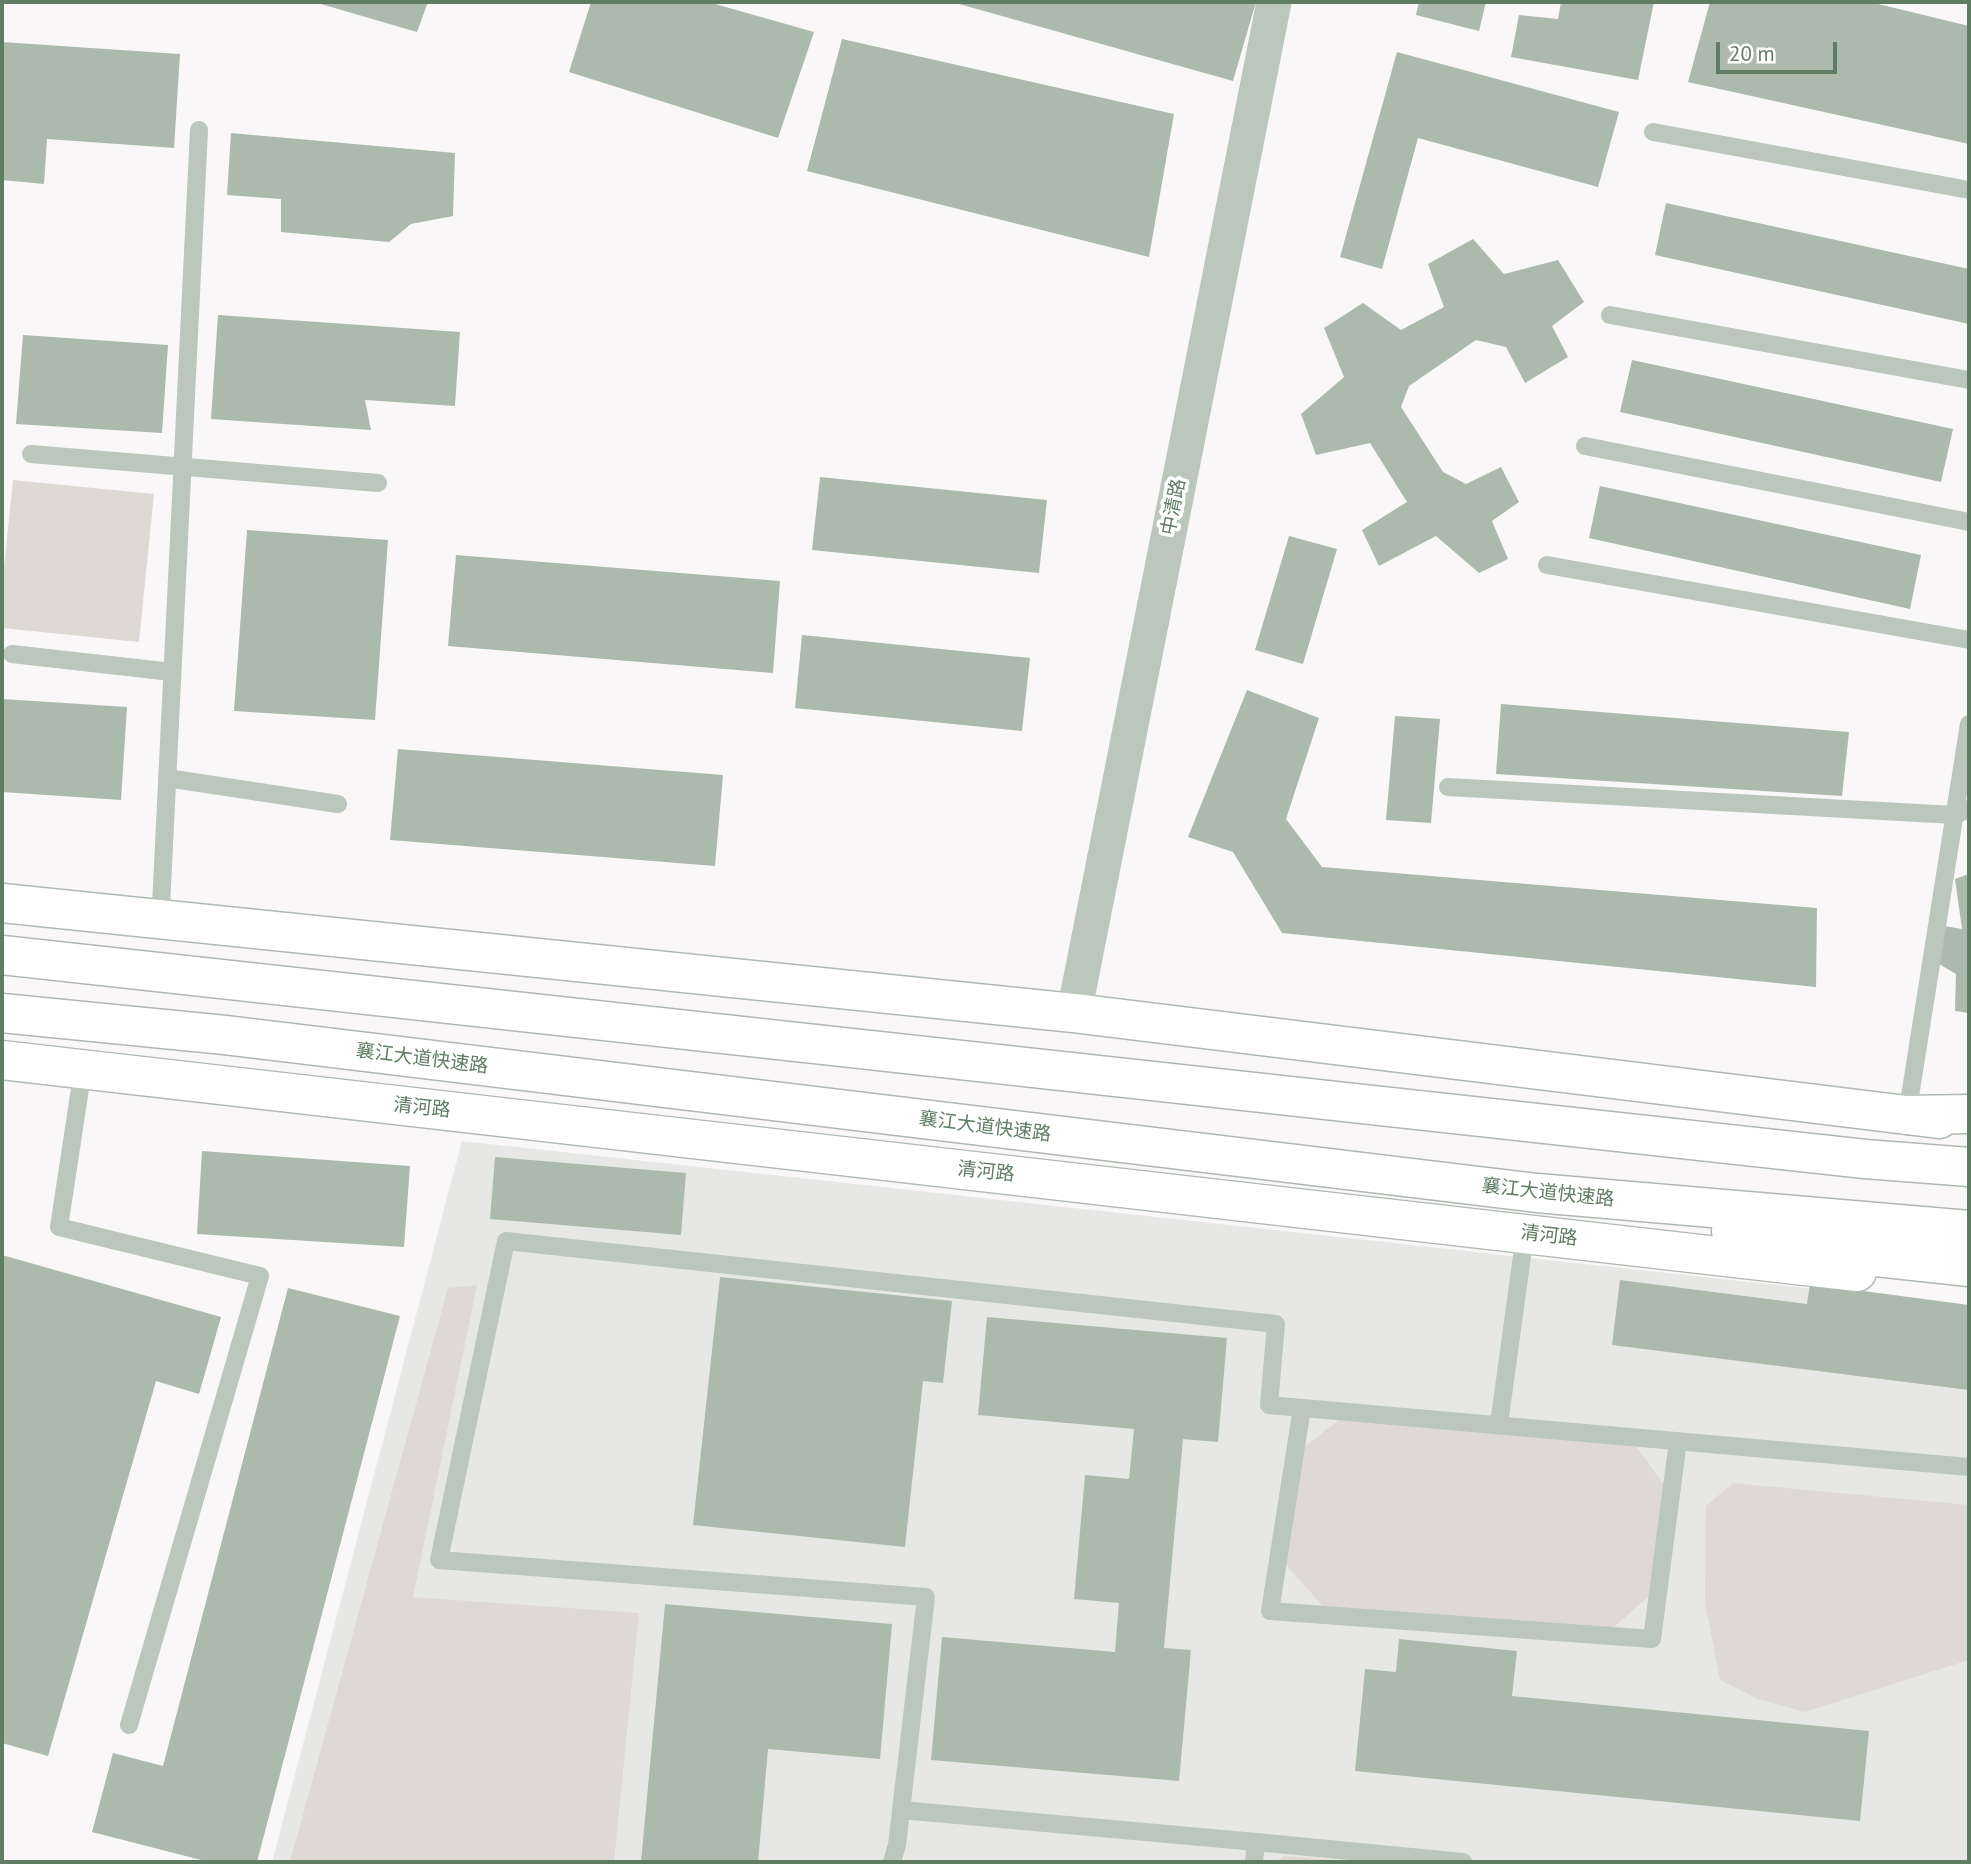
<!DOCTYPE html>
<meta charset="utf-8">
<style>
body{margin:0}
#map{position:relative;width:1971px;height:1864px;overflow:hidden;background:#f9f7f7;font-family:"PT Sans",sans-serif}
canvas{display:block}
.frame{position:absolute;inset:0;border:4px solid #5e7d63;pointer-events:none}
.scale{position:absolute;left:1716px;top:42px;width:121px;height:32px;box-sizing:border-box;border:4px solid #5e7d63;border-top:0;padding-left:9px;font-size:21px;line-height:24px;white-space:nowrap;color:#5e7d63;-webkit-text-stroke:5px #fff;paint-order:stroke}
</style>
<div id="map">
<canvas width="1971" height="1864"></canvas>
<div class="frame"></div>
<div class="scale">20 m</div>
</div>
<script>
const g = document.querySelector('canvas').getContext('2d');
g.lineJoin = 'round';
function fill(path, color) { g.fillStyle = color; g.fill(path, 'evenodd'); }
const shape = rows => new Path2D(rows.map(r => 'M' + r).join(''));
function stroke(path, color, width, dash) { g.strokeStyle = color; g.lineWidth = width; g.lineCap = dash ? 'butt' : 'round'; g.setLineDash(dash || []); g.stroke(path); }
function write(font, color, halo, rows, align = 'center') {
  g.font = font + ' "PT Sans","Noto Sans SC",sans-serif'; g.lineWidth = 7; g.setLineDash([]); g.textBaseline = 'middle'; g.strokeStyle = halo; g.fillStyle = color; for (const [text, x, y, turn = 0] of rows) {
    g.save(); g.translate(x, y); g.rotate((+turn || 0) * Math.PI / 180); g.textAlign = isNaN(turn) ? turn : align; if (halo) g.strokeText(text, 0, 0); g.fillText(text, 0, 0); g.restore();
  }
}
fill(shape([
 [462,1141,1969,1306,1969,1862,272,1862]
]), '#e7e8e5');
fill(shape([
 [13,480,154,494,139,642,2,628,2,586],
 [477,1285,413,1597,639,1613,614,1862,290,1862,448,1288],
 [1349,1412,1629,1437,1671,1494,1659,1587,1605,1635,1331,1615,1279,1557,1294,1455],
 [1733,1483,1969,1505,1969,1660,1805,1712,1758,1699,1720,1680,1705,1603,1706,1506],
 [1284,1856,1362,1862,1275,1862]
]), '#ded9d5');
fill(shape([
 [314,2,428,2,417,32],
 [591,2,708,2,814,32,778,138,569,72],
 [952,2,1256,2,1233,81],
 [1419,2,1486,2,1479,31,1416,15],
 [1561,2,1654,2,1638,80,1511,57,1519,15,1558,19],
 [1710,2,1870,2,1969,26,1969,144,1688,82],
 [842,39,1174,114,1149,257,807,171],
 [2,42,180,54,174,148,47,139,44,184,2,180],
 [1397,52,1619,112,1598,187,1418,138,1382,269,1340,257],
 [231,133,455,153,453,216,411,224,389,242,281,232,281,199,227,195],
 [1666,203,1969,269,1969,324,1655,255],
 [1473,239,1504,274,1558,260,1584,302,1552,326,1568,357,1525,383,1506,347,1476,340,1409,386,1401,407,1443,472,1466,484,1501,467,1519,502,1492,521,1508,559,1479,573,1436,536,1379,566,1362,530,1407,502,1370,443,1316,455,1301,414,1344,377,1324,328,1363,303,1401,330,1444,307,1428,264],
 [218,315,460,332,455,406,365,400,371,430,211,419],
 [23,335,168,345,162,433,16,424],
 [1632,360,1953,429,1941,482,1620,412],
 [820,477,1047,500,1039,573,812,550],
 [1600,486,1921,555,1910,609,1589,538],
 [247,530,388,540,375,720,234,711],
 [1289,536,1337,549,1303,664,1255,650],
 [456,555,780,581,773,673,448,646],
 [802,635,1030,658,1022,731,795,708],
 [1247,690,1319,718,1286,819,1322,867,1817,908,1816,987,1282,933,1233,852,1188,837],
 [2,699,127,707,121,800,2,792],
 [1501,704,1849,732,1842,796,1496,774],
 [1395,716,1440,719,1431,823,1386,820],
 [398,749,723,775,715,866,390,840],
 [1969,874,1969,1013,1955,1011,1956,974,1939,964,1944,926,1962,929,1955,879],
 [202,1151,410,1166,404,1247,197,1234],
 [495,1157,686,1173,681,1235,490,1219],
 [2,1255,221,1317,199,1394,156,1381,48,1756,2,1743],
 [720,1277,952,1301,943,1383,923,1381,905,1547,693,1525],
 [1620,1280,1807,1304,1810,1284,1969,1305,1969,1390,1612,1345],
 [288,1288,400,1316,257,1862,209,1862,92,1832,113,1753,163,1766],
 [987,1317,1227,1338,1218,1442,1183,1439,1164,1648,1191,1650,1179,1781,931,1760,942,1637,1115,1652,1119,1603,1074,1599,1085,1475,1129,1479,1134,1429,978,1415],
 [665,1604,892,1624,880,1759,768,1749,758,1862,641,1862],
 [1399,1639,1517,1651,1512,1696,1869,1731,1860,1821,1355,1771,1365,1669,1396,1672]
]), '#abbaac');
const primary = shape([
 [2,903,1074,1013,1939,1119],
 [2,1060,1857,1272]
]);
const highway = shape([
 [2,955,1865,1159,1969,1167],
 [2,1013,225,1035,1537,1193,1969,1230],
 [1907,1115,1969,1114],
 [1731,1231,1840,1253,1969,1267]
]);
stroke(primary, '#afbab1', 41);
stroke(highway, '#afb9b1', 41);
stroke(shape([
 [1653,132,1969,190],
 [1610,315,1969,380],
 [1585,446,1969,522],
 [31,454,378,483],
 [1547,565,1969,640],
 [12,654,172,672],
 [167,778,338,804],
 [1448,787,1954,815,1969,809],
 [156,918,161,906,199,130],
 [83,1069,59,1227,260,1276,129,1725],
 [1907,1115,1969,724],
 [1302,1408,1270,1611,1652,1639,1678,1441],
 [1499,1424,1525,1234],
 [901,1810,1256,1842,1254,1862],
 [1256,1842,1463,1862],
 [892,1862,897,1845,926,1597,439,1560,506,1241,1276,1324,1269,1405,1969,1467]
]), '#bbc6bc', 18);
stroke(shape([
 [1074,1013,1274,2]
]), '#bbc6bc', 35);
stroke(primary, '#fff', 38);
stroke(highway, '#fff', 38);
write('19px', '#5e7d63', '#fff', [
 ["中清路",1174,507,-79],
 ["襄江大道快速路",422,1059,7],
 ["清河路",422,1108,6],
 ["襄江大道快速路",985,1127,7],
 ["清河路",986,1172,6],
 ["襄江大道快速路",1548,1193,6],
 ["清河路",1549,1236,7]
]);
</script>
